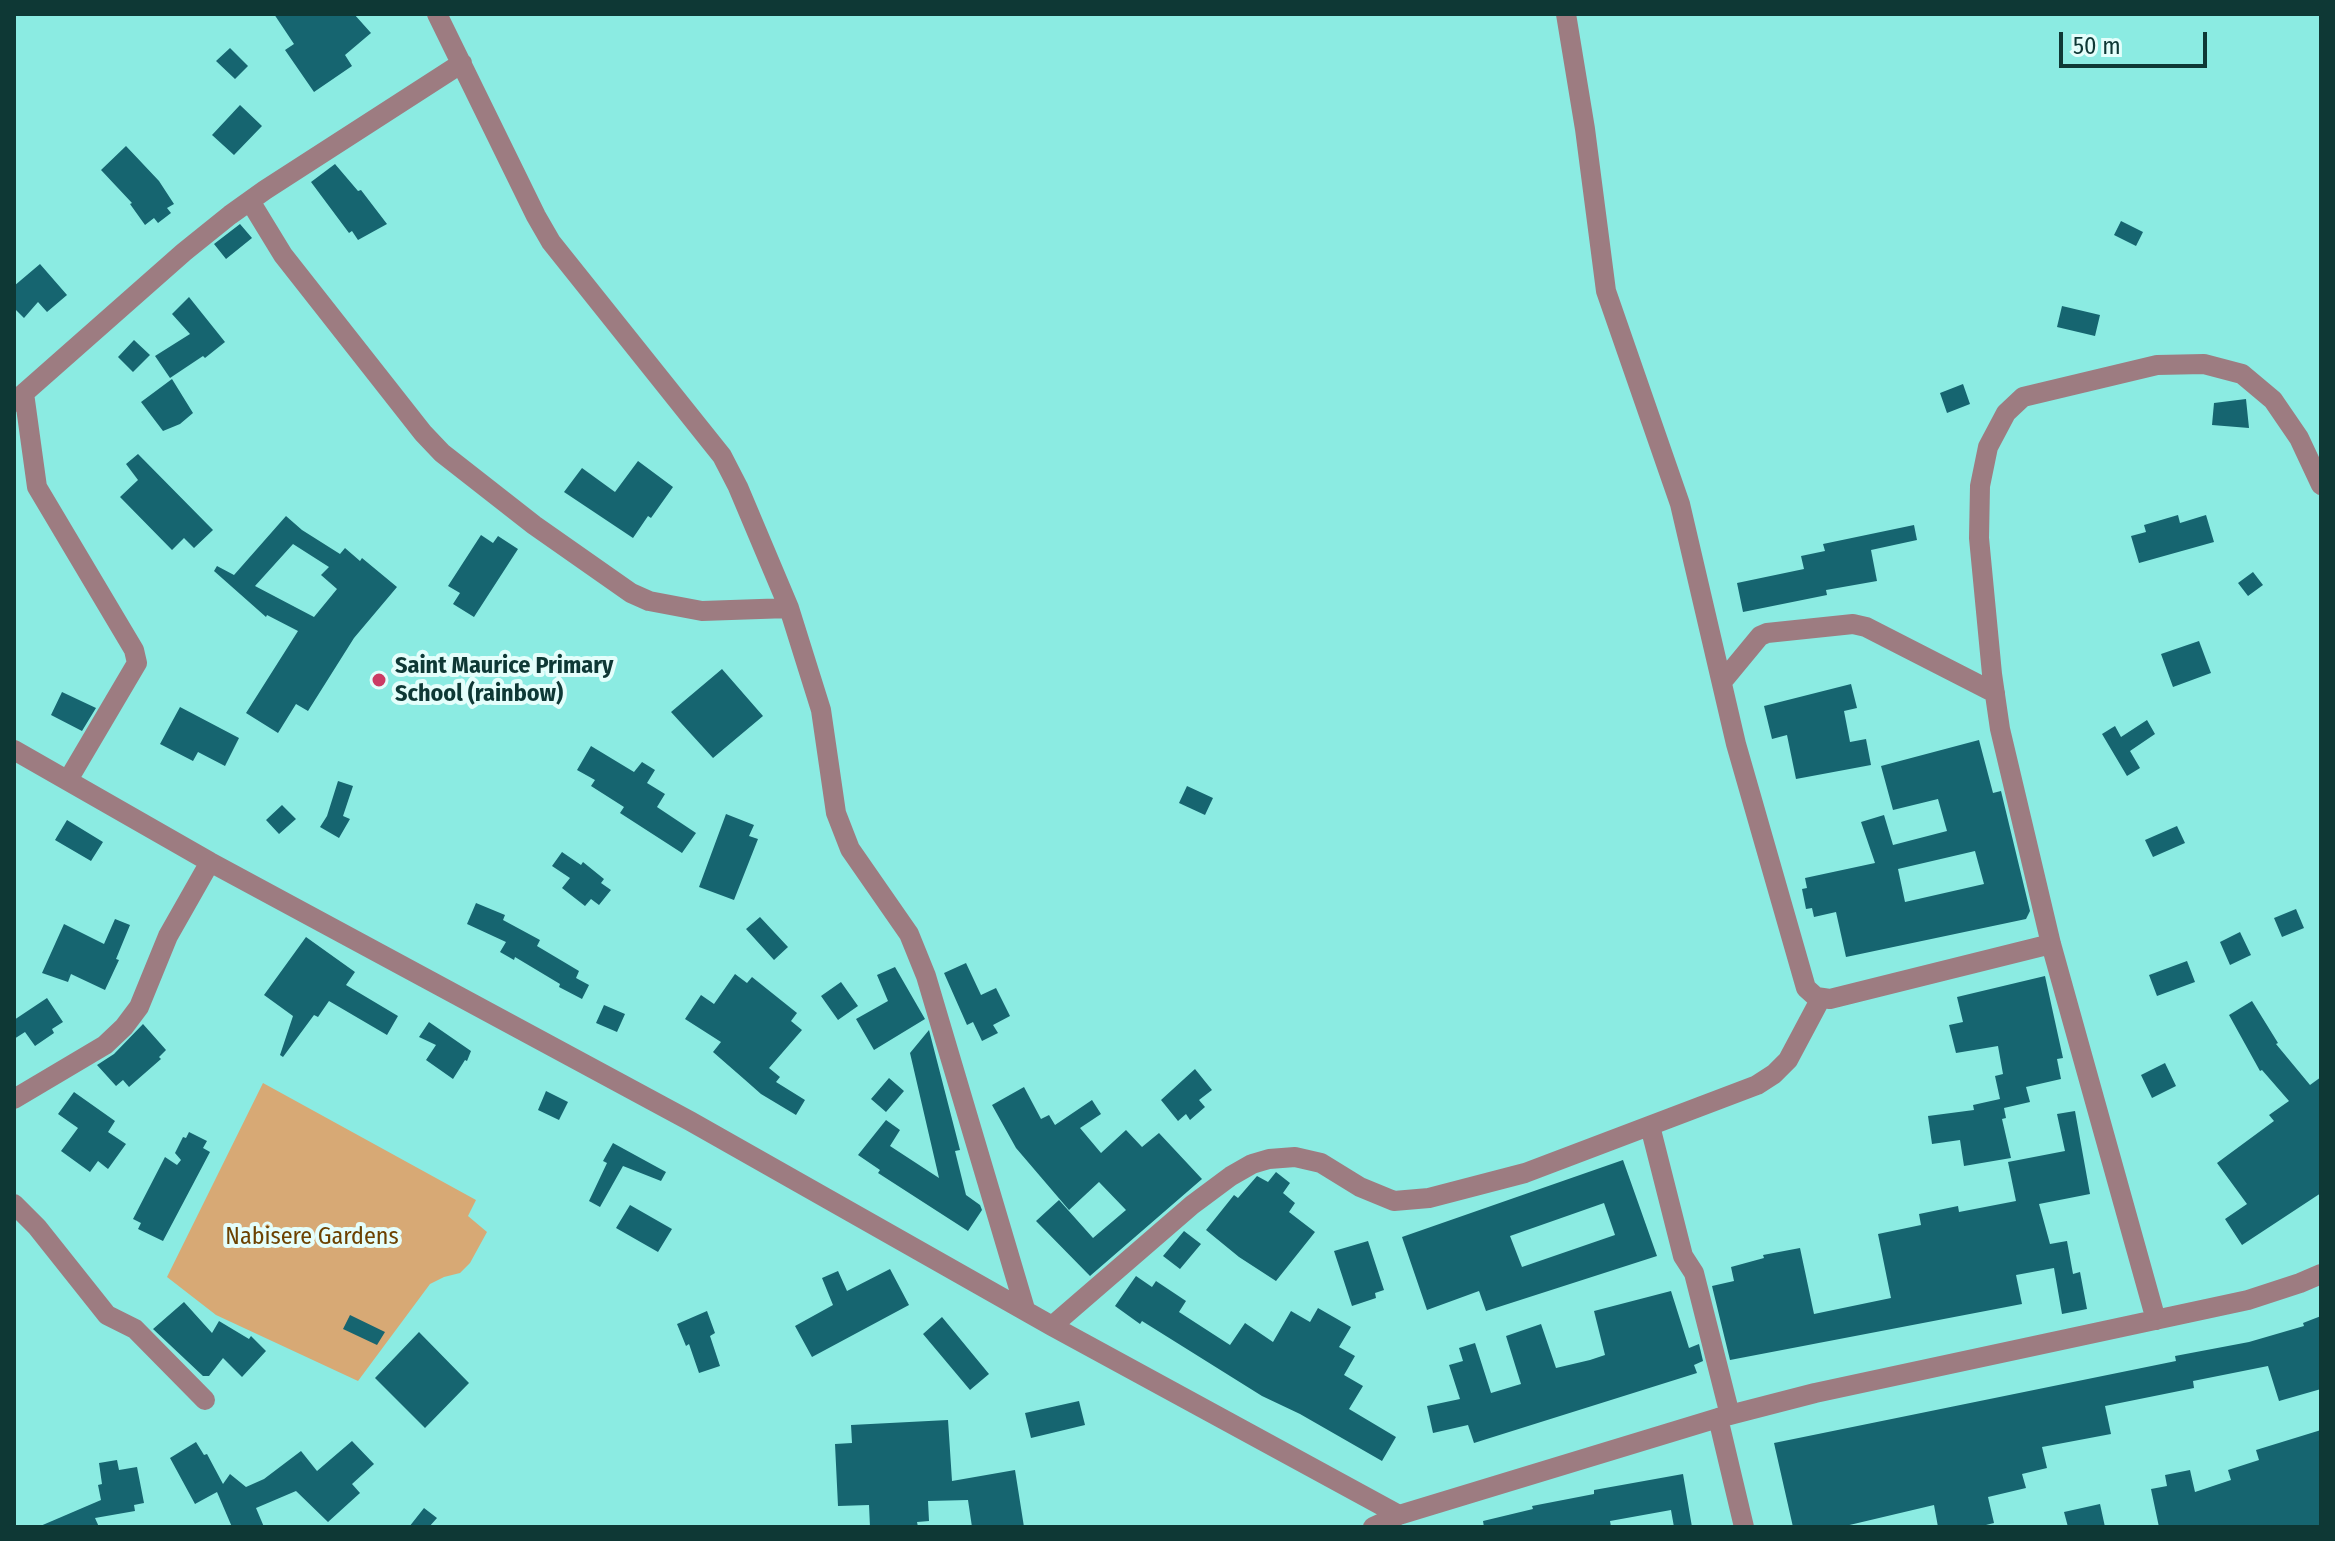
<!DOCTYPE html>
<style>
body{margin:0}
#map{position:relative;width:2335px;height:1541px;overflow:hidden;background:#8bebe2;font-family:"Fira Sans Condensed",sans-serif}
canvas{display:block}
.frame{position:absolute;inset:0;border:16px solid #0e3835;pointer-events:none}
.scale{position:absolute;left:2059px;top:32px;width:148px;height:36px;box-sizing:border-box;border:4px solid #0e3835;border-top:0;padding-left:10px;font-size:24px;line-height:28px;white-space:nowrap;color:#0e3835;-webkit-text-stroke:6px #e4fefb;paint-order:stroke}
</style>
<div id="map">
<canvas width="2335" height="1541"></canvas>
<div class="frame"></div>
<div class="scale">50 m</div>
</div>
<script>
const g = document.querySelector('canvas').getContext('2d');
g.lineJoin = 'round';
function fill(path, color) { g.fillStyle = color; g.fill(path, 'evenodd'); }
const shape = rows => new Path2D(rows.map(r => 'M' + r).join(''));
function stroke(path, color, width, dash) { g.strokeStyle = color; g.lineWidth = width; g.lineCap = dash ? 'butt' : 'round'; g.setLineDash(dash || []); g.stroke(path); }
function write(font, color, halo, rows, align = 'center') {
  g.font = font + ' "Fira Sans Condensed",sans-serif'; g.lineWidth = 8; g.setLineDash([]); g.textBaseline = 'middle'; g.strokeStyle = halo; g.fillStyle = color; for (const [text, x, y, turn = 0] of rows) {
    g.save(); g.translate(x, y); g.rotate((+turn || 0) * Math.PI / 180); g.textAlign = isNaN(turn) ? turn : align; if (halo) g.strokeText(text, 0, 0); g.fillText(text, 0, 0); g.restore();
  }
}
fill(shape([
 [263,1083,476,1200,468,1216,487,1232,470,1263,460,1273,444,1277,430,1284,358,1381,216,1315,167,1277]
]), '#d7a975');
fill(shape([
 [274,14,354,14,371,33,345,55,352,66,314,92,285,50,294,44],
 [230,48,248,66,235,79,216,61],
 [240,105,262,126,234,155,212,135],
 [126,146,159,181,174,204,167,208,171,213,158,223,154,218,145,225,130,204,132,203,101,170],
 [335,164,358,191,361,190,387,224,358,240,352,231,349,233,311,182],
 [2121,221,2143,232,2136,246,2114,235],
 [240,224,252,238,226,259,214,244],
 [40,264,67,295,47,312,38,302,24,318,14,308,14,286],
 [189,297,225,342,205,358,203,356,170,378,155,356,190,334,172,314],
 [2062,306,2100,315,2095,336,2057,327],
 [134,340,150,355,133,372,118,357],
 [172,379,193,413,180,424,163,431,141,402],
 [1963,384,1970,404,1947,413,1940,393],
 [2246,399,2249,428,2212,425,2214,403],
 [138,454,213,530,194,548,184,538,172,550,120,497,138,480,126,464],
 [638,461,673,487,651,518,648,516,633,538,564,492,582,468,615,492],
 [2178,515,2180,523,2206,515,2214,542,2139,563,2131,536,2146,532,2144,525],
 [286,516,302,530,340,554,345,548,360,561,362,558,397,587,354,638,308,711,296,704,278,733,246,713,298,631,267,615,266,617,214,571,217,566,234,575],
 [293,544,329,567,321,575,337,589,314,617,255,586],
 [1914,525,1917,540,1871,550,1877,581,1826,590,1827,595,1743,612,1737,583,1804,569,1801,556,1825,551,1823,544],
 [481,535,493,543,498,536,518,549,474,617,453,604,460,593,448,586],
 [2253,572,2263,585,2248,596,2238,583],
 [2199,641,2211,673,2173,687,2161,654],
 [722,669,763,716,713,758,671,712],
 [1851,684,1857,708,1844,711,1850,742,1866,739,1871,765,1796,779,1787,735,1772,739,1764,706],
 [62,692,96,708,82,731,51,715],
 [180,707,239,738,225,766,198,752,193,761,160,744],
 [2147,720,2155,734,2130,751,2140,768,2127,776,2102,734,2115,726,2121,737],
 [1979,740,1993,793,2001,791,2030,911,2026,919,1846,957,1836,912,1814,917,1812,908,1806,909,1802,889,1807,888,1805,878,1875,863,1861,822,1884,815,1893,845,1947,831,1938,799,1893,810,1881,766],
 [1975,851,1984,884,1905,902,1898,869],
 [591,746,634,772,642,762,655,770,647,783,665,794,657,807,696,833,682,853,620,813,624,807,591,786,595,780,577,770],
 [338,781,353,786,343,816,350,819,339,838,320,827,327,816],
 [1187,786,1213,798,1205,815,1179,803],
 [282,805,296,819,279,834,266,820],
 [726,814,754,825,749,836,758,839,734,900,699,887],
 [67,820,103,842,91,861,55,840],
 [2177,826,2185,843,2153,857,2145,840],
 [562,852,581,865,583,862,604,879,601,883,611,890,599,905,591,899,585,906,562,888,570,878,552,866],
 [476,903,505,915,503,920,540,940,537,946,579,971,576,978,589,985,582,999,559,987,560,984,515,957,514,960,500,952,506,942,467,924],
 [2296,909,2304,928,2282,937,2274,918],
 [760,917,788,947,774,960,746,929],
 [115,919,130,925,116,959,119,960,105,990,71,974,68,982,42,973,64,924,104,944],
 [2240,932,2251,955,2230,965,2220,942],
 [306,937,355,972,346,985,398,1016,387,1035,329,1001,318,1017,314,1015,283,1057,280,1055,293,1016,264,995],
 [2187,961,2195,982,2157,996,2149,975],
 [966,963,981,995,996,988,1010,1016,993,1025,998,1033,982,1041,973,1022,967,1025,944,973],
 [895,967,925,1019,874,1050,856,1019,888,1001,877,975],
 [735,974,747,983,752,977,797,1013,791,1021,802,1030,769,1068,780,1077,776,1082,805,1100,796,1115,761,1094,744,1079,713,1052,721,1042,685,1019,701,995,714,1004],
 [2045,976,2063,1058,2057,1059,2061,1079,2026,1087,2030,1102,2004,1108,2006,1118,2002,1119,2011,1158,1964,1166,1960,1140,1932,1144,1928,1116,1974,1110,1973,1105,2000,1099,1995,1076,2003,1074,1998,1046,1956,1053,1949,1025,1963,1022,1957,997],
 [841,982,858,1006,838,1020,821,996],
 [47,998,63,1022,52,1029,54,1033,35,1046,25,1032,14,1039,14,1020],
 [2252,1001,2278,1043,2276,1044,2310,1085,2321,1077,2321,1193,2242,1245,2225,1219,2247,1204,2217,1163,2274,1121,2269,1115,2289,1101,2262,1070,2260,1071,2229,1015],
 [604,1005,625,1014,617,1032,596,1023],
 [429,1022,471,1051,467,1061,465,1060,453,1079,426,1060,436,1045,419,1037],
 [143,1024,166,1050,159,1057,161,1059,129,1087,123,1080,116,1086,97,1065,114,1054],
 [929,1030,960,1150,955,1151,966,1195,980,1205,982,1210,968,1231,878,1173,880,1170,858,1155,886,1120,900,1130,890,1146,939,1178,910,1053],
 [2165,1063,2176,1086,2152,1098,2141,1075],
 [1195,1069,1212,1090,1199,1100,1205,1107,1190,1120,1186,1114,1178,1121,1161,1100],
 [889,1078,904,1091,886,1112,871,1099],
 [1024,1087,1041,1119,1049,1115,1055,1125,1092,1100,1101,1114,1080,1128,1101,1153,1126,1130,1142,1147,1159,1133,1202,1179,1090,1276,1036,1221,1059,1200,1093,1238,1126,1210,1099,1182,1069,1210,1016,1148,992,1105],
 [546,1091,568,1102,559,1120,538,1110],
 [74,1092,115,1121,108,1132,126,1144,108,1169,98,1161,90,1172,61,1151,78,1128,58,1114],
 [2075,1111,2090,1194,2039,1204,2050,1244,2067,1241,2073,1274,2080,1272,2087,1309,2062,1314,2054,1268,2016,1275,2022,1304,1730,1360,1712,1286,1734,1281,1731,1267,1764,1258,1763,1255,1800,1248,1814,1314,1891,1298,1878,1234,1921,1225,1919,1214,1958,1206,1959,1212,2016,1201,2008,1162,2065,1151,2057,1114],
 [189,1132,207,1141,203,1148,210,1152,163,1241,138,1229,141,1223,133,1219,165,1157,177,1165,181,1160,175,1153,183,1137,186,1138],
 [613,1143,666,1172,661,1181,623,1166,600,1207,589,1201,607,1163,603,1161],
 [1623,1160,1657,1256,1486,1311,1479,1291,1427,1310,1402,1237],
 [1604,1203,1615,1235,1522,1267,1510,1236],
 [1276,1172,1290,1183,1283,1193,1295,1203,1289,1212,1315,1232,1276,1281,1239,1257,1206,1230,1234,1195,1238,1198,1257,1176,1268,1182],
 [630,1205,672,1229,658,1252,616,1228],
 [1184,1231,1201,1244,1180,1269,1163,1256],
 [1368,1241,1384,1290,1375,1293,1376,1298,1352,1306,1334,1251],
 [890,1269,909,1305,812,1357,795,1326,833,1305,822,1278,838,1271,847,1291],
 [1136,1276,1152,1287,1156,1281,1186,1301,1179,1312,1230,1345,1245,1323,1273,1342,1291,1311,1310,1322,1318,1308,1351,1327,1339,1347,1355,1356,1344,1375,1363,1386,1349,1409,1396,1437,1382,1461,1300,1414,1262,1396,1142,1321,1140,1324,1115,1306],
 [1671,1291,1689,1348,1699,1344,1703,1361,1694,1365,1697,1373,1474,1443,1468,1425,1433,1433,1427,1406,1460,1399,1449,1365,1463,1361,1459,1348,1475,1343,1491,1393,1521,1384,1506,1336,1541,1324,1556,1368,1590,1360,1605,1355,1594,1311],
 [184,1302,212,1333,219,1321,249,1339,251,1336,266,1351,242,1377,223,1358,209,1376,203,1376,153,1329],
 [707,1311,715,1333,710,1336,720,1366,699,1373,689,1344,686,1346,677,1324],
 [350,1315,385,1332,377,1345,343,1329],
 [2321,1316,2321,1389,2279,1401,2268,1366,2193,1381,2194,1388,2105,1406,2111,1434,2042,1447,2047,1468,2022,1474,2026,1488,1988,1497,1994,1523,1978,1527,1938,1527,1934,1505,1841,1527,1793,1527,1774,1443,2176,1361,2175,1356,2249,1342,2304,1326,2303,1323],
 [942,1317,989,1374,970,1390,923,1334],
 [419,1332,469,1383,425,1428,375,1378],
 [1079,1401,1085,1425,1031,1438,1025,1413],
 [948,1420,952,1481,1015,1470,1024,1527,972,1527,968,1500,928,1501,929,1521,917,1522,918,1527,870,1527,869,1505,838,1506,835,1444,852,1443,851,1425],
 [2321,1430,2321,1527,2159,1527,2151,1489,2167,1486,2165,1475,2190,1470,2195,1492,2231,1480,2228,1470,2259,1460,2256,1450],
 [352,1441,374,1464,352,1484,360,1493,328,1522,296,1491,256,1508,264,1527,232,1527,217,1492,195,1504,170,1458,196,1442,204,1455,207,1454,223,1484,230,1474,246,1487,264,1479,301,1451,317,1471],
 [117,1460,119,1470,137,1467,144,1503,134,1505,135,1511,95,1518,99,1527,38,1527,101,1500,98,1485,102,1484,99,1463],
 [1683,1474,1692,1527,1674,1527,1671,1510,1610,1521,1611,1527,1484,1527,1483,1521,1533,1509,1532,1506,1594,1494,1594,1490],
 [2100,1504,2105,1527,2068,1527,2064,1512],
 [424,1508,437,1518,429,1527,409,1527]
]), '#166570');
stroke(shape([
 [437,14,536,216,551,242,722,456,738,487,789,608,821,710,836,813,850,849,909,934,926,976,1025,1309],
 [1566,14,1585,129,1606,291,1680,504,1736,744,1806,988,1816,997,1830,999,2051,944],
 [250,201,283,255,423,433,442,453,534,525,631,593,649,601,702,611,789,608],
 [24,393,37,487,134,650,137,663,68,780],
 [14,402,184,252,230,215,265,190,462,63],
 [1722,682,1760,636,1767,633,1853,624,1866,627,1995,693],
 [14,750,210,862,690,1121,1052,1326,1399,1515],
 [14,1099,105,1045,124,1027,139,1007,168,936,210,862],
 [1650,1126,1683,1256,1694,1273,1730,1415],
 [14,1204,37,1227,107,1315,135,1329,205,1400],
 [2156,1320,2051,944,2000,729,1992,674,1979,538,1980,486,1988,447,2006,413,2023,397,2157,365,2204,364,2242,374,2273,400,2299,438,2321,485],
 [1052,1326,1192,1205,1231,1176,1252,1164,1269,1159,1295,1157,1321,1163,1360,1187,1394,1201,1429,1198,1525,1173,1757,1085,1774,1074,1788,1060,1821,998],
 [1718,1418,1744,1527],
 [1373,1527,1399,1515,1718,1418,1815,1393,2248,1300,2300,1283,2321,1274]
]), '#9d7c81', 20);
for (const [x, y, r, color] of [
 [379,680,8,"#cb3c64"]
]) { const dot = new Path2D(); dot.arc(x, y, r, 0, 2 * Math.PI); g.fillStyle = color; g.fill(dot); stroke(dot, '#e4fefb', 3); }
write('bold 24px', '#0e3835', '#e4fefb', [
 ["Saint Maurice Primary",395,666],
 ["School (rainbow)",395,694]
], 'left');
write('24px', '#6c4100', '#e4fefb', [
 ["Nabisere Gardens",312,1237]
]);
</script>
